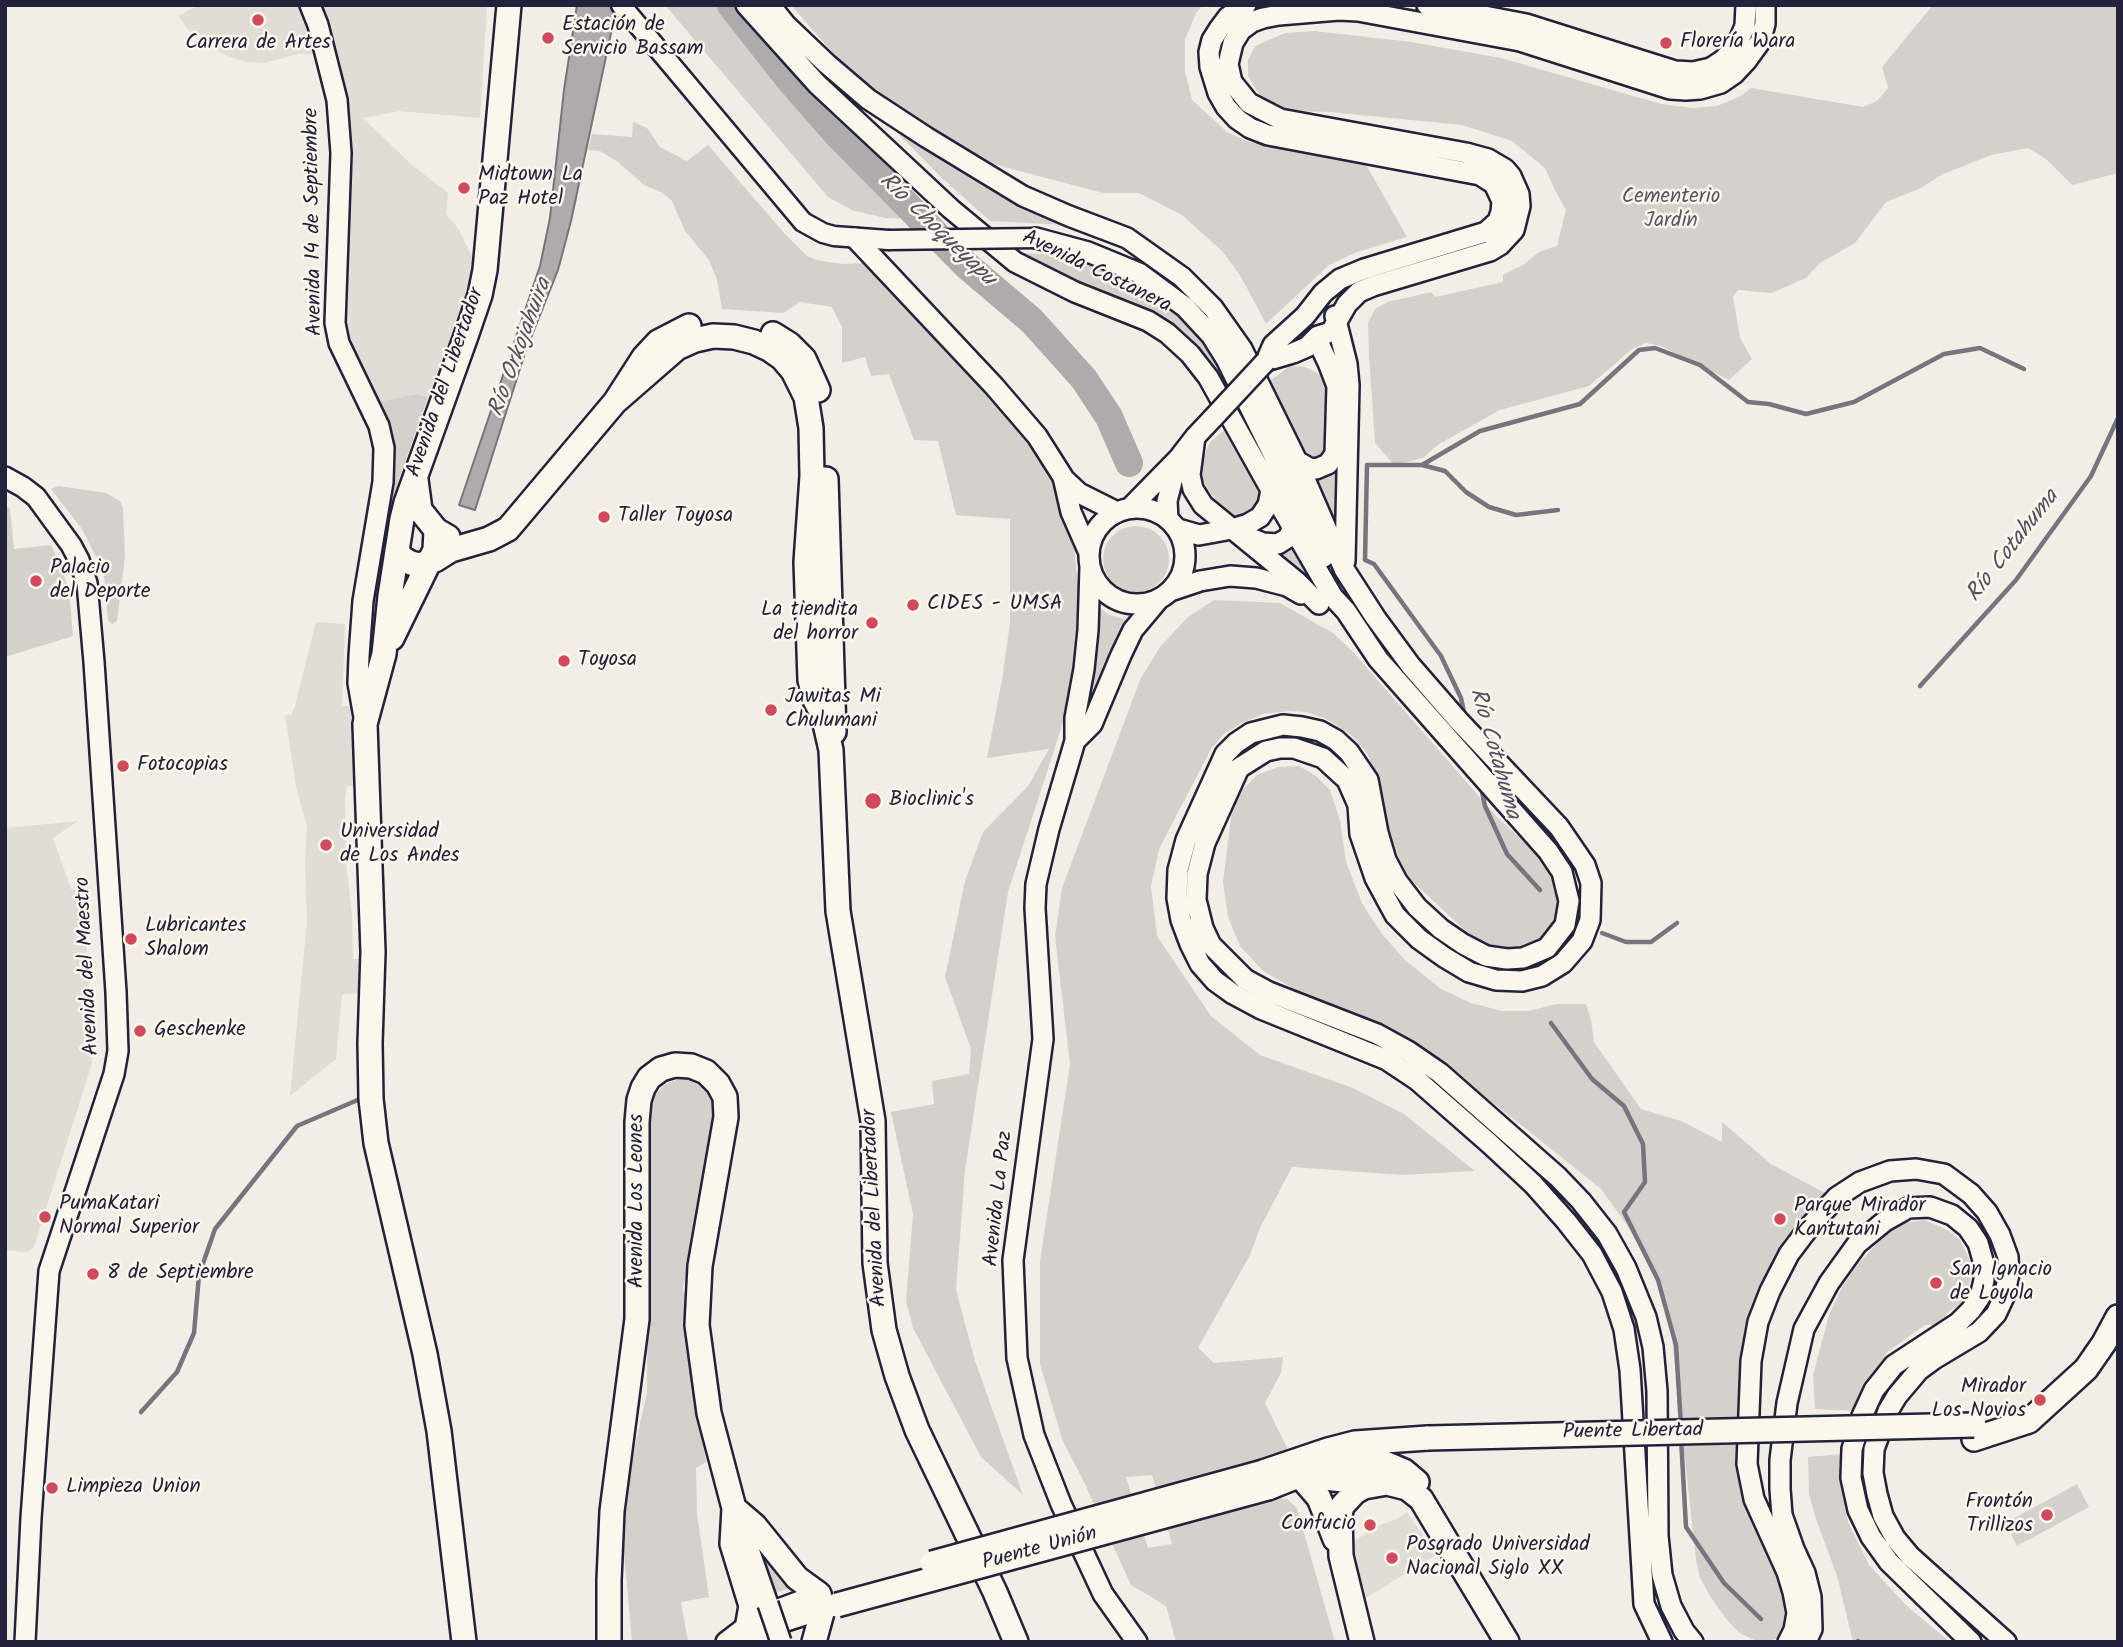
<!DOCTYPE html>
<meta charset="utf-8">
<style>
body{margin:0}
#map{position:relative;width:2123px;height:1647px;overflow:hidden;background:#f2eee5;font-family:Kalam,sans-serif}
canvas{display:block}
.frame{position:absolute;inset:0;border:7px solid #22223b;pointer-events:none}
</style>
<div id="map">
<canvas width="2123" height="1647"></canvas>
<div class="frame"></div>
</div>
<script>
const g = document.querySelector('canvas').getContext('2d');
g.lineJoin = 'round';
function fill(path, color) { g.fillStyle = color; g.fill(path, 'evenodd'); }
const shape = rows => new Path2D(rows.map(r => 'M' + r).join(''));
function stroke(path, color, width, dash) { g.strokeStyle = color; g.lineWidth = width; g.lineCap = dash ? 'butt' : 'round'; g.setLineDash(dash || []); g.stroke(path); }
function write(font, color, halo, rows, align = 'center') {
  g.font = font + ' Kalam,sans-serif'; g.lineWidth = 5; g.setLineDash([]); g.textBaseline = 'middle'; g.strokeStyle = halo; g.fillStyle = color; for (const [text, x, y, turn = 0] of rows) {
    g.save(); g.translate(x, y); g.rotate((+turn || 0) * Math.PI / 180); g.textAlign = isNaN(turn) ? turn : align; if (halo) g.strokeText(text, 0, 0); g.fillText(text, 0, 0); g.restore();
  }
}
fill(shape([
 [199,5,487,5,480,118,399,111,363,118,412,165,448,193,446,214,458,228,473,259,470,284,428,397,417,394,378,402,350,341,345,304,351,162,345,118,332,57,315,54,297,54,265,63,247,62,230,57,209,47,192,34,178,16],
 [316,622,345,624,342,706,351,706,355,786,347,786,345,797,346,863,352,913,353,959,359,959,358,993,342,994,336,1059,290,1096,307,921,305,863,307,827,296,786,285,715,291,715,295,706],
 [78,821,53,838,71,889,83,891,92,1033,92,1063,34,1247,27,1252,5,1250,5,828],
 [1407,1512,1436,1555,1364,1599,1350,1544,1377,1526,1397,1519]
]), '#e0dcd6');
fill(shape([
 [665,5,731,5,832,133,883,185,920,219,885,218,852,210,828,197],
 [791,5,1203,5,1196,13,1185,40,1185,71,1192,100,1227,132,1249,142,1364,161,1407,237,1357,252,1329,265,1266,324,1240,275,1222,251,1182,215,1139,193,1103,193,993,164,906,116,846,68],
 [1933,5,2118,5,2118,173,2072,185,2046,159,2028,148,1991,155,1941,175,1921,188,1886,202,1855,243,1820,263,1806,278,1771,293,1738,290,1733,297,1740,338,1752,359,1729,380,1661,346,1646,343,1632,349,1589,386,1500,410,1439,444,1423,458,1394,465,1375,443,1369,356,1368,323,1375,309,1388,302,1431,292,1435,297,1503,282,1503,275,1523,265,1539,252,1557,246,1566,210,1556,192,1545,168,1512,141,1462,125,1330,112,1294,111,1275,106,1258,93,1248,76,1248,60,1255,46,1285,33,1314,31,1411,42,1501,58,1661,104,1693,108,1717,106,1741,96,1751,88,1863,107,1877,101,1888,88,1882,67],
 [867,102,1005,195,1066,225,990,221,941,177],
 [633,122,647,128,660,147,687,161,708,145,785,234,807,256,816,260,843,264,864,263,979,382,1029,438,1054,483,1073,537,1079,593,1080,643,1070,701,1008,892,965,1170,956,1290,975,1361,1023,1495,981,1457,913,1328,906,1301,913,1214,891,1112,934,1104,932,1081,969,1074,971,1049,945,977,965,881,983,832,1028,786,1049,749,987,758,1002,680,1010,622,1010,519,956,515,938,441,914,440,889,374,871,376,865,357,842,363,842,327,832,307,800,302,783,313,722,309,717,280,709,260,685,231,672,201,663,193,644,185,618,162,600,151,588,150,592,134,632,137],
 [1024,253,1059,255,1097,266,1151,292,1180,316,1206,347,1244,415,1268,473,1214,372],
 [1290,366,1305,367,1323,376,1328,391,1325,451,1319,457,1312,458,1303,453,1267,383],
 [417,394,428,397,398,482,379,597,377,597,396,451,392,432,378,402],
 [1227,428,1260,489,1262,498,1258,506,1251,513,1238,516,1226,512,1208,490,1202,478,1203,458,1210,442],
 [1342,460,1342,541,1312,476],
 [58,486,106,493,120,501,123,508,125,557,117,621,113,624,108,621,104,575,100,565,82,529,51,489],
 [5,506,10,508,14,549,51,545,57,558,69,589,73,636,5,657],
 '1103 559a33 33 0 1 1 66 0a33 33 0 1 1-66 0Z',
 [1295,549,1325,595,1275,555],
 [1214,600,1280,603,1333,633,1354,653,1497,817,1541,857,1555,879,1560,901,1561,925,1544,941,1518,949,1491,946,1469,934,1414,883,1403,869,1388,829,1379,783,1367,753,1352,736,1338,726,1324,718,1306,712,1289,711,1263,714,1240,724,1224,734,1211,749,1159,849,1151,886,1157,936,1211,1016,1260,1055,1353,1088,1404,1114,1475,1171,1403,1175,1292,1167,1260,1228,1250,1255,1198,1348,1214,1363,1283,1357,1281,1373,1265,1403,1291,1456,1270,1497,1287,1499,1297,1508,1335,1642,1176,1642,1166,1606,1131,1585,1085,1484,1062,1439,1040,1364,1040,1261,1070,1064,1055,936,1062,888,1140,680,1160,647,1188,617],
 [1152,1475,1172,1544,1148,1548,1126,1477],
 [1098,606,1108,614,1126,620,1084,720,1094,663],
 [1299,766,1316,776,1330,790,1340,820,1346,862,1362,903,1381,933,1405,960,1441,989,1471,1003,1502,1011,1529,1011,1556,1004,1586,1004,1591,1020,1594,1042,1641,1109,1681,1121,1722,1142,1722,1122,1771,1164,1825,1193,1797,1231,1756,1300,1749,1321,1752,1483,1798,1612,1785,1636,1766,1642,1755,1640,1741,1634,1727,1620,1710,1596,1700,1578,1696,1560,1670,1321,1660,1284,1627,1225,1601,1189,1535,1136,1411,1039,1294,989,1263,971,1240,946,1228,917,1223,882,1232,809,1243,789,1257,775,1278,767],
 [678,1079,691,1079,703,1087,713,1099,716,1115,683,1289,685,1295,685,1330,706,1462,696,1468,697,1514,709,1597,681,1602,688,1642,632,1642,623,1542,627,1481,647,1393,648,1110,655,1095,664,1085],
 [1925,1220,1949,1231,1960,1240,1970,1261,1971,1273,1968,1289,1962,1302,1947,1313,1940,1325,1925,1325,1886,1353,1883,1364,1858,1411,1815,1409,1813,1375,1829,1315,1842,1287,1858,1264,1889,1231,1903,1223],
 [1843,1454,1840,1479,1848,1522,1869,1565,1907,1606,1950,1642,1853,1642,1837,1576,1816,1519,1809,1494,1808,1457],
 [2077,1484,2089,1507,2017,1546,2005,1523],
 [753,1534,793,1587,776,1593]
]), '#d4d1cc');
const water = shape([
 [577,5,617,5,571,221,558,270,525,353,475,510,459,505,540,266,550,218,564,90,577,5]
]);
fill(water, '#aeabad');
stroke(water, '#76747f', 2);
stroke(shape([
 [1422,465,1445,471,1466,492,1489,507,1516,515,1558,510],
 [1920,686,2016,580,2091,476,2118,418],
 [1465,717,1461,698,1441,656,1374,564,1365,560,1367,465,1422,465,1480,431,1580,404,1639,350,1655,348,1700,365,1748,402,1769,404,1806,414,1854,402,1944,354,1980,348,2024,369],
 [1481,787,1485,806,1507,854,1540,890],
 [1602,933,1626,942,1651,942,1677,923],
 [1551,1023,1592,1079,1624,1106,1643,1144,1645,1182,1624,1212,1658,1280,1676,1345,1681,1426],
 [141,1412,177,1372,194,1333,199,1275,215,1229,297,1126,360,1099],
 [1681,1438,1686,1527,1724,1583,1761,1619],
 [1858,1641,1858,1642]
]), '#76747f', 4.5);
stroke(shape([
 [731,5,789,79,838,135,966,265,1032,321,1084,379,1109,417,1129,463]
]), '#aeabad', 28);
const tertiary = shape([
 [621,5,803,222,823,233,834,236,888,240]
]);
const secondary = shape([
 [310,5,318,25,337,100,341,153,335,323,339,343,379,426,384,448,383,482,363,601,359,656,358,683,365,723],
 [746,5,817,84,951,209,1015,262,1075,292,1148,321,1167,333,1190,354,1208,377,1271,490,1333,597,1346,611,1378,659,1548,851,1562,872,1569,901,1565,925,1547,948,1523,958,1507,959,1486,956,1463,944,1441,929,1417,907,1397,881,1386,860,1378,833,1368,780,1349,752,1336,740,1320,731,1302,727,1283,725,1251,733,1236,743,1225,754,1186,840,1178,870,1177,898,1181,920,1190,944,1200,964,1215,981,1233,994,1261,1009,1387,1060,1417,1080,1490,1144,1533,1184,1566,1221,1592,1254,1612,1292,1624,1329,1630,1370,1644,1604,1662,1642],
 [770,5,786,25,827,64,868,99,926,137,1023,196,1069,216,1127,238,1182,277,1213,308,1242,349,1297,461,1344,569,1375,617,1411,666,1458,720,1559,827,1585,865,1591,883,1590,920,1582,941,1563,963,1542,976,1522,981,1496,980,1469,972,1444,957,1419,939,1395,915,1375,878,1360,834,1358,805,1347,780,1323,758,1294,748,1280,748,1266,751,1239,768,1205,843,1197,874,1196,900,1203,928,1211,945,1245,979,1269,992,1377,1034,1408,1051,1440,1073,1558,1177,1581,1201,1607,1234,1626,1268,1646,1317,1653,1347,1657,1391,1658,1536,1662,1575,1671,1606,1684,1631,1693,1642],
 [1246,5,1228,17,1219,29,1212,40,1209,52,1210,67,1218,93,1226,107,1237,119,1250,128,1268,135,1480,175,1494,184,1502,201,1501,212,1498,221,1486,232,1364,269,1340,279,1323,293,1305,316,1273,345,1266,361],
 [1427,5,1526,24,1675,71,1693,72,1711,68,1723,60,1732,50,1740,38,1745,26,1746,5],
 [855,238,994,386,1037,436,1063,477,1071,512,1089,553],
 [1036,238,1088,252,1139,273,1185,307,1211,335,1226,359,1324,557],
 [1335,316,1347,364,1349,385,1345,561],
 [1266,361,1293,353,1307,347,1318,336,1331,332,1347,304,1359,292,1373,286,1490,251,1500,245,1514,230,1520,206,1519,194,1511,176,1505,169,1488,159,1466,153,1280,119,1249,103,1232,82,1228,64,1233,43,1241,30,1252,22,1263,18,1279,15,1339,10,1358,11,1520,41,1670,89,1686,90,1700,89,1721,83,1734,74,1747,60,1760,42,1765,24,1765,5],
 [1195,437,1190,475,1193,489,1203,505,1296,581,1319,604],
 [1297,461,1309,468,1316,469,1328,464,1335,454,1337,386,1329,365,1321,348,1318,336],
 [5,477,23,487,36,497,71,545,79,560,87,583,94,662,116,992,118,1051,114,1074,49,1271,31,1518,25,1642],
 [1063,478,1079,493,1117,512],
 '1089 556a48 48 0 1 1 96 0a48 48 0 1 1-96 0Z',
 [1130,508,1178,459,1195,437,1213,418],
 [1168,519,1167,501,1177,462],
 [1178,529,1199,535,1232,529,1248,524,1260,517,1268,505,1271,490],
 [1246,536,1263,543,1278,544,1289,537,1296,517],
 [1090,567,1088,630,1084,669,1075,718,1075,741,1049,829,1036,884,1035,908,1043,1039,1013,1260,1017,1358,1034,1435,1061,1504,1103,1594,1137,1642],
 [1170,591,1200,581,1230,576,1256,578,1287,586,1301,594],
 [1075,741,1092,724,1121,655,1133,630,1159,599],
 [736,1512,768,1604],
 [726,1642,760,1616,819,1594],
 [751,1642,777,1624,823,1609],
 [1788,1642,1794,1630,1797,1613,1793,1592,1787,1572,1754,1499,1747,1464,1751,1361,1758,1322,1770,1291,1789,1254,1811,1225,1837,1197,1860,1182,1890,1171,1916,1169,1944,1174,1971,1194,1987,1212,2000,1235,2008,1257,2009,1274,2004,1297,1996,1314,1979,1332,1934,1359,1919,1370,1897,1396,1888,1411,1874,1449,1873,1473,1877,1494,1883,1516,1895,1538,1910,1556,2006,1642],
 [1806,1642,1812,1629,1811,1597,1805,1573,1794,1549,1782,1515,1780,1489,1780,1460,1787,1403,1804,1329,1829,1283,1857,1244,1885,1221,1908,1208,1930,1207,1952,1215,1968,1228,1978,1243,1984,1264,1984,1280,1980,1297,1971,1310,1958,1323,1894,1365,1874,1390,1862,1416,1852,1449,1851,1478,1858,1510,1871,1537,1889,1562,1971,1642]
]);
const primary = shape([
 [773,334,789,344,804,359,818,390],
 [615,402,677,348,695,340,713,336,734,337,754,342,769,349,782,358,793,371,806,397,811,428,812,476,806,562,810,680,815,700,823,715,831,750,838,911,873,1121,875,1263,884,1330,897,1376,917,1430,995,1592,1016,1642],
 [826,479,834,732],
 [416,480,420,510,436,530,448,537],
 [397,550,402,558,411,563,419,565,435,560,451,550,489,539,508,529,615,402,644,357,658,342,689,326],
 [392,638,435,550,436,530],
 [1974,1439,2029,1421,2086,1369,2104,1343,2118,1317],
 [1314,1462,1385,1463,1404,1471,1417,1482],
 [1263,1472,1328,1450,1355,1443,1428,1438],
 [1300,1476,1319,1498,1335,1539],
 [1303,1476,1374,1483],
 [1268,1488,1323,1466],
 [734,1508,755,1526,797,1578,819,1594,823,1609,814,1642],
 [464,1642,439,1431,425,1354,376,1143,371,1099,370,1043,373,952,365,724,384,654,390,596,402,519,406,503,466,336,480,295,485,270,509,5],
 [609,1642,609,1580,612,1511,637,1319,637,1122,639,1100,643,1088,649,1078,661,1069,675,1065,691,1066,706,1072,718,1084,725,1097,726,1117,700,1266,697,1325,709,1413,734,1508,732,1544,751,1606,748,1623],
 [1362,1642,1341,1556,1340,1515,1342,1506,1355,1492,1364,1487,1387,1483,1407,1488,1421,1499,1507,1642]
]);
stroke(tertiary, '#22223b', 23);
stroke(secondary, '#22223b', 24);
stroke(primary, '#22223b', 28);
stroke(tertiary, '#fbf7ec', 18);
stroke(secondary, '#fbf7ec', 19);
stroke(primary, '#fbf7ec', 23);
const tertiaryBridge = shape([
 [888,240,1036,238]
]);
const secondaryBridge = shape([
 [1213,418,1266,361],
 [768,1604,781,1642]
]);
const primaryBridge = shape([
 [1428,1438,1974,1425],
 [932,1563,1263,1472],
 [837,1605,1268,1488]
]);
stroke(tertiaryBridge, '#22223b', 23, []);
stroke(secondaryBridge, '#22223b', 24, []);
stroke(primaryBridge, '#22223b', 28, []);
stroke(tertiaryBridge, '#fbf7ec', 18);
stroke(secondaryBridge, '#fbf7ec', 19);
stroke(primaryBridge, '#fbf7ec', 23);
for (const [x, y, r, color] of [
 [258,20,7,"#d1495b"],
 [548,38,7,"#d1495b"],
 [1666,43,7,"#d1495b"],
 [464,188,7,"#d1495b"],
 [604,517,7,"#d1495b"],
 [36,581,7,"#d1495b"],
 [913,605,7,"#d1495b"],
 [872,623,7,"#d1495b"],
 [564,661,7,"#d1495b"],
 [771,710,7,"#d1495b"],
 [123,766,7,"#d1495b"],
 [873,801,9,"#d1495b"],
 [326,845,7,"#d1495b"],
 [131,939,7,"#d1495b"],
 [140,1031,7,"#d1495b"],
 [45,1217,7,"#d1495b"],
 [1780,1219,7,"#d1495b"],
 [93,1274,7,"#d1495b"],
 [1936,1283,7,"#d1495b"],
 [2040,1400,7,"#d1495b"],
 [52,1488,7,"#d1495b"],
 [2047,1515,7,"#d1495b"],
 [1370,1525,7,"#d1495b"],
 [1392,1558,7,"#d1495b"]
]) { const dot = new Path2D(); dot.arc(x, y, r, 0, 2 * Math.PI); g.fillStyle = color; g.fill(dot); stroke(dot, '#fbf7ec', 2.5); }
write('21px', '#22223b', '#fbf7ec', [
 ["Estación de",562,26],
 ["Servicio Bassam",562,50],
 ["Florería Wara",1680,43],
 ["Carrera de Artes",258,44,"center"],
 ["Midtown La",478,176],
 ["Paz Hotel",478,200],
 ["Taller Toyosa",618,517],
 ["Palacio",50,569],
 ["del Deporte",50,593],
 ["CIDES - UMSA",927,605],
 ["La tiendita",858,611,"right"],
 ["del horror",858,635,"right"],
 ["Toyosa",578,661],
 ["Jawitas Mi",785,698],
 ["Chulumani",785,722],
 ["Fotocopias",137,766],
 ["Bioclinic's",889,801],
 ["Universidad",340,833],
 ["de Los Andes",340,857],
 ["Lubricantes",145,927],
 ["Shalom",145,951],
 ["Geschenke",154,1031],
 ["PumaKatari",59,1205],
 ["Normal Superior",59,1229],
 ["Parque Mirador",1794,1207],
 ["Kantutani",1794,1231],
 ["San Ignacio",1950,1271],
 ["de Loyola",1950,1295],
 ["8 de Septiembre",107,1274],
 ["Mirador",2026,1388,"right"],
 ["Los Novios",2026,1412,"right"],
 ["Limpieza Union",66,1488],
 ["Frontón",2033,1503,"right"],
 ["Trillizos",2033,1527,"right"],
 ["Confucio",1356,1525,"right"],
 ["Posgrado Universidad",1406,1546],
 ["Nacional Siglo XX",1406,1570]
], 'left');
write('21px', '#575766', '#fbf7ec', [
 ["Cementerio",1671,198],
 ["Jardín",1671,222]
]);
write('21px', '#22223b', '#fbf7ec', [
 ["Avenida 14 de Septiembre",315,222,-91],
 ["Avenida Costanera",1096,273,26],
 ["Avenida del Libertador",447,383,-71],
 ["Avenida del Maestro",89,966,-93],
 ["Avenida La Paz",1000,1199,-84],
 ["Avenida Los Leones",638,1201,-90],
 ["Avenida del Libertador",876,1208,-93],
 ["Puente Libertad",1633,1433,-1],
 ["Puente Unión",1040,1550,-15]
]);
write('italic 23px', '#535263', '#fbf7ec', [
 ["Río Choqueyapu",936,231,44],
 ["Río Orkojahuira",522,348,-70],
 ["Río Cotahuma",2014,547,-52],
 ["Río Cotahuma",1493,754,74]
]);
</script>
